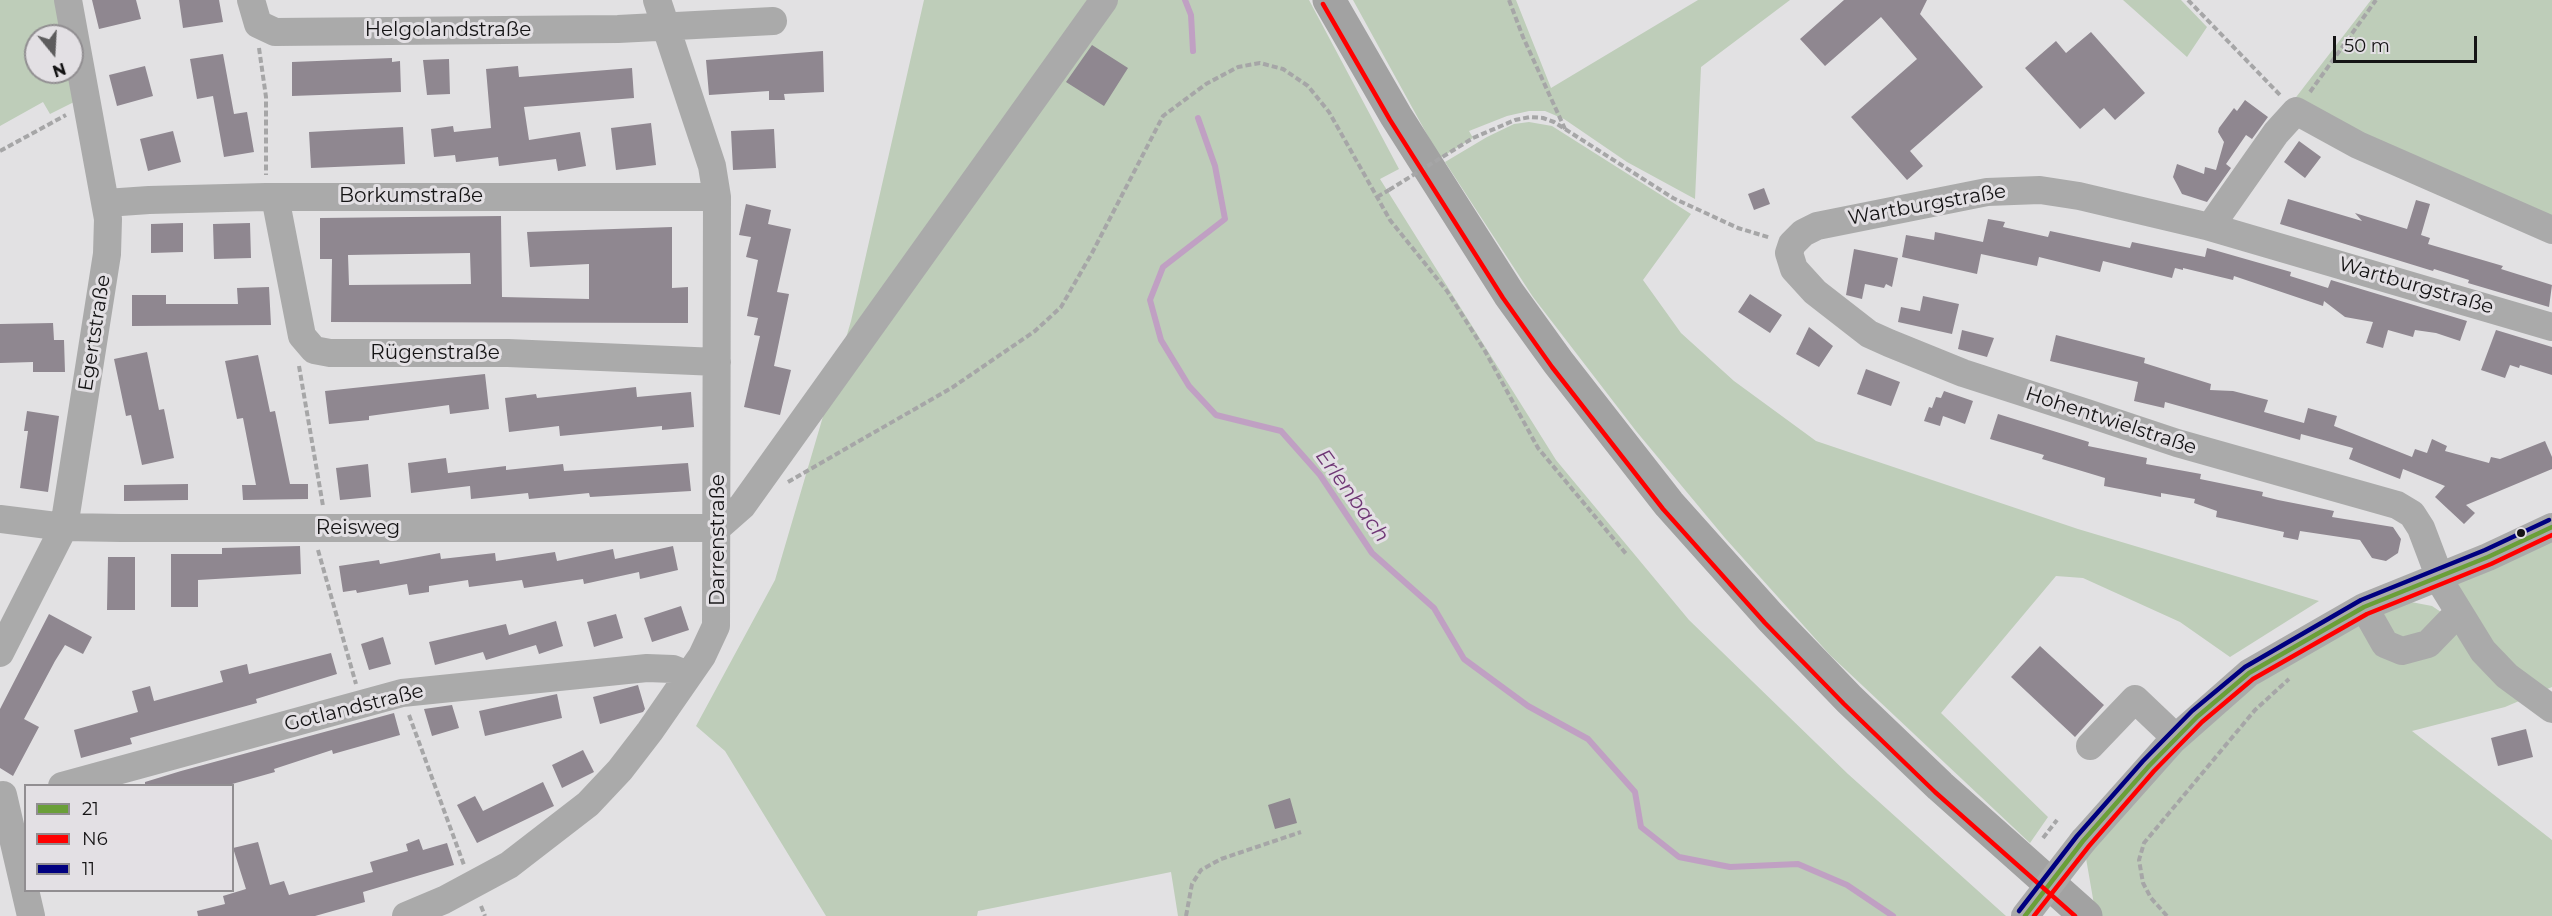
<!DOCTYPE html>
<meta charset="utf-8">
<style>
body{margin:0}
#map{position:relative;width:2552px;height:916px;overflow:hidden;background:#e2e1e3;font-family:Montserrat,sans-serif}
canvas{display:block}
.legend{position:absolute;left:24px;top:784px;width:210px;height:108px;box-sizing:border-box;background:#e3e0e4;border:2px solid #918e91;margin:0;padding:8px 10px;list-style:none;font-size:18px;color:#151415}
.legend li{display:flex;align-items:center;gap:12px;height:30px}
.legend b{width:30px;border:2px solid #918e91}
.north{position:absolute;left:24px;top:24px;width:60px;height:60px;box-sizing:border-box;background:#e3e0e4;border:2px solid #918e91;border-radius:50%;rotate:162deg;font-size:16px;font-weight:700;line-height:24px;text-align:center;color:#151415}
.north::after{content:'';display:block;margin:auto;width:21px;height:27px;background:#5d5c5d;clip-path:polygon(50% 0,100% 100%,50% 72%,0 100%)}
.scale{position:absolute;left:2333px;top:36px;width:144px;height:27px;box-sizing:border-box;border:3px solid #151415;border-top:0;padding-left:8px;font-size:18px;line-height:21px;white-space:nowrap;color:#151415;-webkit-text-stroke:4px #e3e0e4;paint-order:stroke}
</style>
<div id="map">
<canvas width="2552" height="916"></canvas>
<ul class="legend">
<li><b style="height:8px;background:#6a9f38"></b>21</li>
<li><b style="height:8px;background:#f00"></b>N6</li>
<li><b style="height:8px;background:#000080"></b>11</li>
</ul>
<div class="north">N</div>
<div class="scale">50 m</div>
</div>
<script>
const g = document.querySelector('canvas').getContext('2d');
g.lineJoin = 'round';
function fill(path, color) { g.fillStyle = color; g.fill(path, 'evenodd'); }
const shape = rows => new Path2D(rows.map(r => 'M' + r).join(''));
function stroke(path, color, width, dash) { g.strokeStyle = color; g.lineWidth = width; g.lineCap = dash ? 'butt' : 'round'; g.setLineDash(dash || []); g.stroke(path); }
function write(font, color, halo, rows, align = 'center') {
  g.font = font + ' Montserrat,sans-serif'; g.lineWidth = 6; g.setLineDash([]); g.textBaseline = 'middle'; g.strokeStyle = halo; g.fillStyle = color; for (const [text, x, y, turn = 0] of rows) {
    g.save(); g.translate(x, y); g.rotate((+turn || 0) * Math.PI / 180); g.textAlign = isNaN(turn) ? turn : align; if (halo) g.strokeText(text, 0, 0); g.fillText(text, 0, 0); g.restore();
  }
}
fill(shape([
 [0,0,68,0,86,96,50,114,43,102,0,126],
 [36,36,72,36,72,72,36,72],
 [924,0,1309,0,1399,169,1380,179,1556,460,1689,620,1848,774,2006,916,1178,916,1171,872,978,911,977,916,826,916,725,751,696,726,775,580,851,321],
 [1353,0,1516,0,1551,88,1698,0,1790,0,1701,67,1695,199,1627,162,1564,119,1545,111,1529,111,1507,116,1469,131,1473,138,1440,158],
 [2123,0,2181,0,2207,27,2187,57],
 [2371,0,2552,0,2552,230,2290,105],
 [1529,122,1552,126,1691,214,1643,280,1681,333,1734,381,1816,441,2078,529,2319,601,2230,657,2180,622,2083,578,2056,576,1941,713,2048,817,2030,843,1830,655,1725,538,1636,431,1533,297,1445,162,1487,137,1514,124],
 [2552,527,2552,687,2505,707,2412,731,2552,840,2552,916,2096,916,2083,841,2149,766,2352,613,2393,650,2458,613,2438,577],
 [2411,602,2432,606,2441,612,2437,627,2401,645,2377,612]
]), '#becdb9');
stroke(shape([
 [1185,0,1191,15,1193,51],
 [1198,118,1215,166,1225,219,1163,267,1150,300,1161,340,1189,386,1216,415,1281,431,1320,475,1372,553,1434,608,1464,659,1528,706,1588,739,1635,792,1641,827,1679,857,1730,867,1798,864,1847,885,1893,916]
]), '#c0a0c3', 6);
fill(shape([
 [92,0,136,0,141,19,99,29],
 [179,0,219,0,223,22,183,28],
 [1844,0,1927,0,1920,14,1983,87,1910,151,1923,166,1907,180,1851,117,1917,59,1881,17,1825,66,1800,39],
 [2091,32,2145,93,2115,120,2104,108,2080,129,2025,68,2056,41,2066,53],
 [1092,45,1128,68,1104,106,1066,82],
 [823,51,824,92,784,94,785,100,769,100,769,91,709,95,706,60],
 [223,54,234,114,247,112,254,152,224,157,213,96,197,99,190,59],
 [392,58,392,62,400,61,401,92,292,96,292,62],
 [449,59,450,94,427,95,423,60],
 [145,66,153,96,117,106,109,75],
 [518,66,519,77,632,68,634,98,524,107,529,140,580,132,586,166,558,171,556,159,499,166,498,157,456,162,455,155,434,157,431,129,453,126,454,132,491,128,486,69],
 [2245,100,2268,117,2252,139,2246,135,2226,164,2231,168,2207,202,2182,194,2173,177,2177,164,2204,174,2205,167,2216,170,2224,142,2218,132,2219,128,2234,108,2237,111],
 [651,123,656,165,616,170,611,128],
 [403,127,405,164,311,168,309,132],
 [774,129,776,168,733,170,731,131],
 [173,131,181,162,148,171,140,139],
 [2299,141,2321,157,2305,178,2284,162],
 [1764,188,1770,204,1754,210,1748,194],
 [2288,199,2362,221,2355,213,2407,229,2416,200,2430,204,2421,235,2430,238,2428,244,2503,266,2501,269,2552,285,2549,307,2468,283,2469,280,2434,269,2433,271,2280,224],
 [746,204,771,210,768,224,791,229,777,292,789,294,774,366,791,370,780,415,744,407,760,336,754,335,758,318,747,316,758,260,746,257,751,237,739,235],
 [501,216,502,297,589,299,589,264,530,267,527,232,672,227,672,288,688,287,688,323,331,322,332,259,320,259,320,218],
 [470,253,471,284,349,285,348,255],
 [1988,219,2005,222,2003,227,2048,237,2050,231,2130,248,2132,242,2205,257,2207,248,2291,272,2290,276,2328,288,2331,280,2467,321,2460,341,2436,333,2415,330,2413,337,2388,330,2383,348,2366,343,2373,322,2345,317,2324,301,2323,306,2234,276,2233,280,2183,268,2183,270,2175,268,2172,278,2103,261,2100,272,2039,257,2037,266,1981,254,1977,274,1902,257,1906,235,1934,240,1935,232,1983,242],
 [183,223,183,252,151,253,151,224],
 [250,223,251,258,214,259,213,224],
 [1854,249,1898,258,1892,287,1886,284,1884,288,1865,284,1862,299,1846,295],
 [269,287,271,325,132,326,132,295,166,295,166,304,238,304,237,288],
 [1750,294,1782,315,1770,333,1738,312],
 [1923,296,1959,304,1952,334,1898,322,1901,307,1920,311],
 [53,323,54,340,64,340,65,372,33,372,33,362,0,363,0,324],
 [1809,327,1833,346,1819,367,1796,354],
 [1962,330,1994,338,1987,357,1958,349],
 [2496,330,2552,347,2552,375,2520,365,2519,368,2510,365,2505,378,2481,370],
 [2056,335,2145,358,2144,363,2211,384,2210,390,2233,391,2268,400,2264,412,2304,423,2308,408,2337,416,2334,426,2412,457,2415,449,2427,453,2432,439,2447,446,2445,451,2489,463,2491,457,2500,459,2545,441,2552,457,2552,469,2466,505,2475,513,2464,524,2435,497,2445,486,2403,469,2400,479,2349,459,2353,448,2301,434,2300,440,2165,402,2164,408,2134,401,2138,382,2050,361],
 [147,352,159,410,164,409,174,458,142,465,131,415,126,416,114,359],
 [258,355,270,412,275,411,290,484,308,484,308,499,243,500,242,485,256,485,243,418,237,419,225,361],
 [1866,369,1900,382,1891,406,1857,394],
 [485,374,489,409,450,414,449,405,369,416,369,420,329,424,325,391],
 [636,387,637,397,691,392,694,427,662,430,662,426,560,436,559,426,509,432,505,398,536,394,537,398],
 [1944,391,1973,401,1965,424,1943,416,1940,426,1924,421,1929,407,1932,408,1936,397,1941,398],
 [27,411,59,416,48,492,20,488,28,431,24,431],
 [1998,414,2089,442,2088,446,2147,458,2146,464,2201,474,2200,479,2263,492,2262,496,2278,500,2334,511,2332,517,2393,527,2401,539,2398,553,2386,561,2372,558,2360,540,2300,531,2298,540,2283,537,2284,532,2216,517,2217,511,2194,503,2195,499,2161,493,2161,497,2104,486,2105,478,2042,459,2044,455,1990,439],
 [446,458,448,473,506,466,506,470,563,464,564,471,688,463,691,491,590,497,589,493,529,499,528,493,471,499,470,486,411,493,408,463],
 [368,464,371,497,340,500,336,468],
 [188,484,188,500,124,501,124,485],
 [300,546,301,574,198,580,198,607,171,607,171,554,222,554,222,548],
 [673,546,678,570,640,579,639,572,584,584,583,579,524,588,522,580,469,587,468,580,429,586,429,592,409,595,407,584,357,593,356,590,343,592,339,566,379,560,380,564,440,553,441,559,495,553,496,561,555,552,557,561,613,549,615,559],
 [108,557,135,557,135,610,107,610],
 [681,606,689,630,652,642,644,618],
 [49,614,92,637,83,654,65,645,55,661,24,719,39,727,13,776,0,768,0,709],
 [616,614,623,638,594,647,587,622],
 [556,621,563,646,539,654,536,645,486,660,483,652,435,665,429,642,506,624,509,635],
 [383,637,391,664,369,670,361,644],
 [2040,646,2104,705,2075,737,2011,677],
 [331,653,337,674,256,699,257,703,130,738,132,744,81,758,74,730,138,712,132,691,150,686,154,701,223,682,220,671,247,664,249,674],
 [638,685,645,709,643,712,600,724,593,697],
 [557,694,562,718,485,736,479,711],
 [452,705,459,728,432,736,424,709],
 [394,713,400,735,333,754,332,750,274,769,275,772,225,786,145,786,145,782,181,771],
 [2526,729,2533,757,2498,766,2491,738],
 [583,750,594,772,562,788,552,765],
 [543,782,554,806,477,843,457,805,475,796,483,811],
 [1290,798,1297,823,1275,829,1268,805],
 [419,839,423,850,447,843,454,865,363,892,365,902,315,916,198,916,197,911,225,904,223,896,246,889,233,848,258,842,270,885,284,881,289,895,373,872,370,862,408,851,406,844]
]), '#8f8790');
stroke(shape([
 [1509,0,1523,37,1565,129],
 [2188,0,2281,96],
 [259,48,266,97,266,175],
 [2310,92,2376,0],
 [1473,138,1515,120,1530,117,1543,118,1554,122,1673,198,1738,228,1771,238],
 [0,151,66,115],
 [1377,197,1389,190],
 [299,366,323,506],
 [788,482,953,387,1035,331,1061,307,1092,253,1163,116,1206,84,1238,67,1260,63,1283,69,1308,86,1329,112,1390,220,1447,291,1485,351,1538,448,1627,555],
 [318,550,356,684],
 [409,715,464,865],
 [2043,838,2057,820],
 [481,906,485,916],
 [1186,916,1192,884,1201,870,1221,859,1301,832],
 [2167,916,2151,898,2143,883,2139,860,2144,843,2255,710,2289,679]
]), '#a6a6a7', 4, [6, 3]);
stroke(shape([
 [251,0,258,24,275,32,618,29,773,21],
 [275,197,302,336,314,350,330,353,508,353,717,362],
 [106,203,149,200,266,197,717,197],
 [2210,227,2276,133,2296,111,2358,145,2552,230],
 [2552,327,2210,227,2079,196,2040,190,1987,192,1817,226,1803,233,1792,244,1789,253,1794,269,1815,292,1869,334,1889,343,1963,373,2087,413,2177,443,2397,505,2412,514,2421,528,2443,586,2483,651,2507,676,2552,709],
 [0,519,64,527,121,528,717,528,742,506,1104,0],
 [2364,607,2385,644,2402,651,2428,644,2458,613],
 [0,653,64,527,107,254,108,219,68,0],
 [2090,746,2135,699,2175,737],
 [62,786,402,693,647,668,673,669,688,675],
 [3,795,31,916],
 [2083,841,2173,740,2249,673,2364,607,2488,557,2552,527],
 [406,916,444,900,509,865,588,804,620,770,650,731,702,656,716,626,717,197,712,166,657,0]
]), '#aaa', 28);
stroke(shape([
 [1329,0,1396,116,1509,294,1558,362,1669,504,1771,618,1849,699,1940,786,2086,916]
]), '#a2a2a2', 33);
stroke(shape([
 [1389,190,1473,138]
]), '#a6a6a7', 4, [6, 3]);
stroke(shape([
 [2025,916,2083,841]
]), '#aaa', 28);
stroke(shape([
 [2025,916,2083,841,2149,766,2197,717,2249,673,2364,607,2488,557,2552,527]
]), '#6a9f38', 4.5);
stroke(shape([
 [1323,4,1390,120,1503,298,1552,367,1663,509,1765,623,1844,704,1935,792,2075,916],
 [2034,916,2089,846,2154,771,2202,722,2253,679,2367,614,2491,564,2552,535]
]), '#f00', 4.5);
stroke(shape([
 [2019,911,2077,836,2143,761,2192,711,2245,667,2361,600,2485,550,2549,520]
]), '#000080', 4.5);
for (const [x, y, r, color] of [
 [2521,533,5,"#151415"]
]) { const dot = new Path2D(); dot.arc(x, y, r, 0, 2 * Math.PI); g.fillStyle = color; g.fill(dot); stroke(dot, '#e3e0e4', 2); }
write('20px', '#151415', '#e3e0e4', [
 ["Helgolandstraße",448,30],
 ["Borkumstraße",411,196],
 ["Wartburgstraße",1927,205,-10],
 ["Wartburgstraße",2416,286,16],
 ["Egertstraße",95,333,-81],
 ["Rügenstraße",435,353],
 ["Hohentwielstraße",2111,421,18],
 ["Reisweg",358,528],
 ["Darrenstraße",718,540,-90],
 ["Gotlandstraße",354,708,-14]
]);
write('italic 21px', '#6f3775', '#e3e0e4', [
 ["Erlenbach",1352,496,54]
]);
</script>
